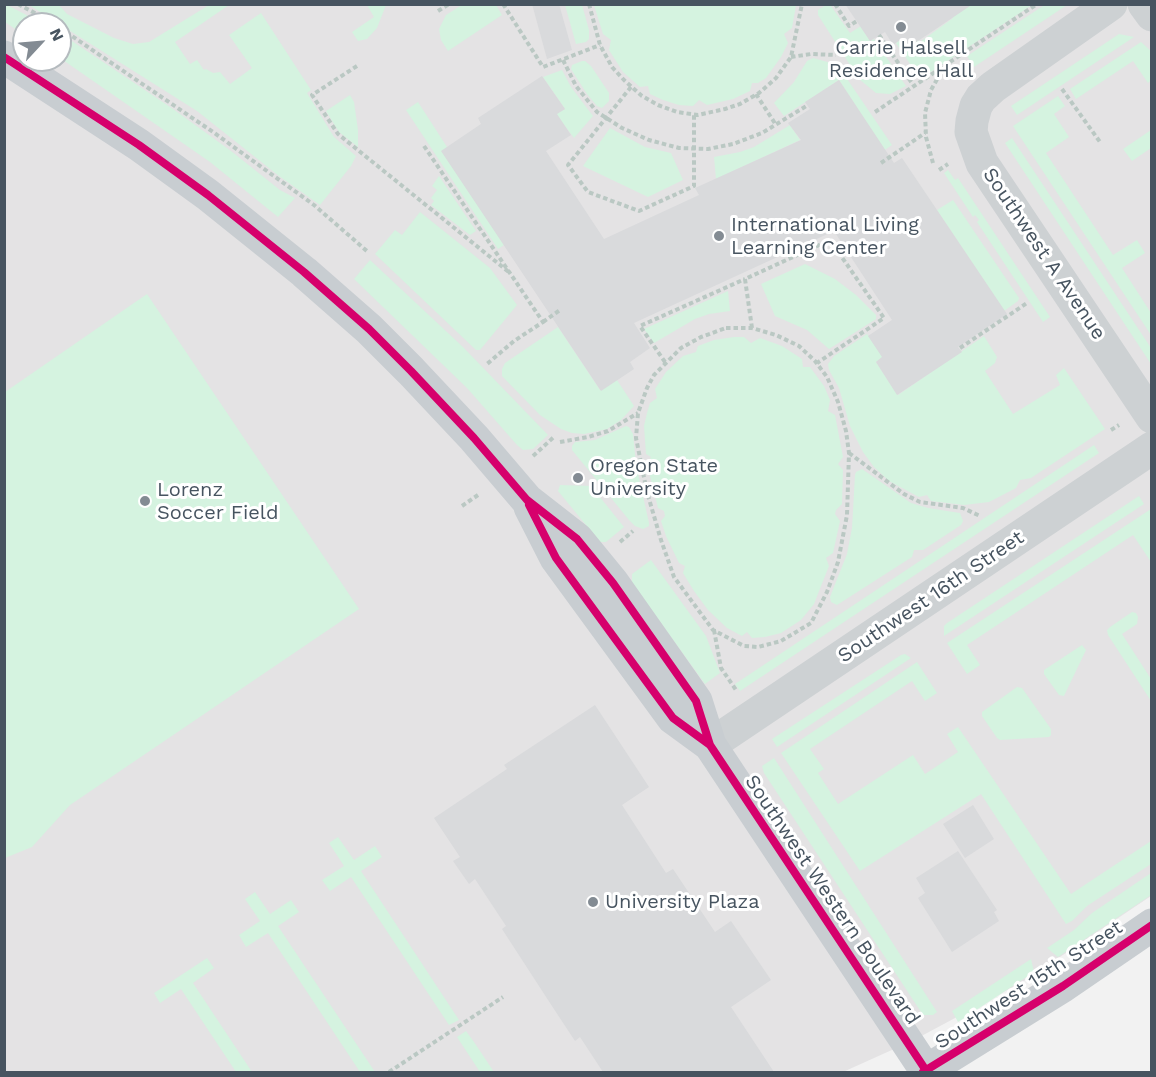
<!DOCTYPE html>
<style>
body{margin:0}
#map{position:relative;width:1156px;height:1077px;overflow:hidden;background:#f2f2f2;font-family:"Work Sans",sans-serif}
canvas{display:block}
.frame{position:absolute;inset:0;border:6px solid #475460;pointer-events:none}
.north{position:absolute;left:12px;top:12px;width:60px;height:60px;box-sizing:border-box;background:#fff;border:2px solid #b5bbbf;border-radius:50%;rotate:64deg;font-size:16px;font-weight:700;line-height:24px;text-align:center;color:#475460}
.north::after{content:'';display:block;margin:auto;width:21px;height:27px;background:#838b93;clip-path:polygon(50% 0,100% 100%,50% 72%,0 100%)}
</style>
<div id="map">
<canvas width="1156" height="1077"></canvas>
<div class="frame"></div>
<div class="north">N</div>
</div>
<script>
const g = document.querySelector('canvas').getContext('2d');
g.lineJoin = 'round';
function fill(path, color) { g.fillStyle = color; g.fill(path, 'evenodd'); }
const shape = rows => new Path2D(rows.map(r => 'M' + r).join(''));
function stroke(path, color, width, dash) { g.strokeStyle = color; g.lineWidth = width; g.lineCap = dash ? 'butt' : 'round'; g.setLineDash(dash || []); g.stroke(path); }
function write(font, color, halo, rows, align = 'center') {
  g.font = font + ' "Work Sans",sans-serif'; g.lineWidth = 6; g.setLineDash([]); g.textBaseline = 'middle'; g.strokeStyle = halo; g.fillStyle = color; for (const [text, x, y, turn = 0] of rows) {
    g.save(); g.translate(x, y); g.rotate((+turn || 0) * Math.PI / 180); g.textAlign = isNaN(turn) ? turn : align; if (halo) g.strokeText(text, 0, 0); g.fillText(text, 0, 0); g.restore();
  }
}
fill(shape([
 [5,5,1151,5,1151,896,1024,981,914,1040,843,1072,5,1072],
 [24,24,60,24,60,60,24,60]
]), '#e4e3e4');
fill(shape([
 [1046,4,1067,5,974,67,967,56],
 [4,5,7,5,44,24,24,24,24,35,5,22],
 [29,5,59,5,67,14,114,38,133,44,149,42,209,5,229,5,175,42,190,64,197,60,204,70,206,69,213,73,220,72,230,84,252,68,229,35,261,13,311,90,307,93,334,137,356,156,351,166,320,205,279,176,197,111],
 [367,5,386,5,377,28,367,39,358,41,352,32,374,17],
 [462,5,496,5,502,15,448,51,441,40,439,29,446,15],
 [565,5,582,5,589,30,589,39,586,42,576,44],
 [594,5,594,4,796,5,792,28,784,34,788,43,781,57,766,78,758,83,752,83,750,91,733,99,707,105,699,100,693,106,679,105,663,100,650,94,648,86,640,87,623,72,609,50,611,40,603,34],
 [826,5,831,6,850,33,861,26,870,41,874,39,906,86,890,94,876,93,859,79,818,15,818,10],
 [972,5,1032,5,920,79,896,43,900,40,906,49,918,40,920,42,953,18,947,8],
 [60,33,173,109,231,151,280,190,295,198,278,217,210,162,60,58],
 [1119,34,1134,37,1017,115,1011,106],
 [1141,42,1151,51,1151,80,1148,83,1133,61,1076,99,1070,89],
 [813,58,831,63,841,70,892,145,876,156,881,145,839,80,784,116,774,103,794,82,807,61],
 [582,61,585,61,591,66,609,93,609,101,602,108,597,106,587,94,571,69,572,65],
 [562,70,571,87,593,116,574,138,556,114,565,109,543,77],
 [350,95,354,102,358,130,358,147,339,132,326,111],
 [1058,96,1065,106,1054,114,1069,137,1046,153,1113,255,1137,240,1145,253,1122,268,1151,313,1151,335,1013,126],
 [418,102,447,147,504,245,498,249,406,110],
 [790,125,800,140,716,179,714,157,740,152,754,147],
 [610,128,645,147,671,153,683,180,648,197,583,166],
 [1151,130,1151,148,1132,161,1123,149],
 [1012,138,1151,348,1151,364,1005,143],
 [948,170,955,180,958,178,1050,317,1043,322,977,222,979,220,975,215,973,217,944,173],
 [439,176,476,231,470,235,431,205,434,201,431,198,437,190,432,186],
 [953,200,1019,298,1018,301,1004,311,937,210],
 [420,212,490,268,517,305,480,350,476,350,375,254,395,230,402,235],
 [370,260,463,347,548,435,533,449,523,450,517,445,467,388,354,279],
 [805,264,835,279,856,295,876,315,876,319,829,349,807,330,775,316,761,284],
 [728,291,730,311,709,314,695,319,654,343,644,329],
 [147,294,359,609,70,805,32,847,5,858,5,392],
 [558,327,600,390,617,380,634,406,621,420,607,429,584,434,572,433,561,429,540,415,502,376,502,369,505,363],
 [867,334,884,356,876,362,898,395,984,336,997,357,995,363,985,371,1013,414,1060,385,1056,375,1064,368,1105,429,1031,478,1020,480,1016,488,989,502,964,505,931,501,927,495,919,497,889,481,874,467,863,452,850,426,839,388,829,370,828,364,834,356],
 [734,337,744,337,751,343,760,338,782,346,802,359,803,367,810,367,824,386,830,400,828,411,835,415,843,457,838,464,843,470,842,504,836,510,835,514,840,521,833,553,826,558,829,566,821,586,814,604,801,620,781,633,765,637,752,638,747,632,742,636,727,628,708,610,694,591,683,573,685,566,679,563,666,536,661,521,665,516,664,511,658,508,647,464,651,457,646,454,644,426,647,413,650,403,657,398,655,389,666,372,683,356,696,352,698,346,714,340],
 [626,426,629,427,633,434,636,465,649,523,649,526,643,529,635,526,629,520,572,450,572,446,575,442,595,440],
 [1094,445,1099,453,740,691,735,684],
 [862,469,911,503,928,508,960,513,963,521,961,525,923,550,914,550,912,557,837,605,831,602,830,597,847,554,852,528,855,475,856,472],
 [560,485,591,486,624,527,606,542,600,542,558,491],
 [1139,496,1144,504,944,636,944,626,947,623],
 [1151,509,1151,562,1133,535,967,645,980,665,967,674,947,643],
 [651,560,706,636,720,673,705,684,632,583,632,574],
 [1132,612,1136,613,1138,617,1137,624,1122,634,1151,679,1151,701,1108,635,1107,630,1110,627],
 [1082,645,1086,650,1064,696,1059,695,1044,674,1044,670],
 [905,654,911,658,777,747,772,739,901,655],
 [917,662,937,693,925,701,912,681,810,749,824,769,818,773,838,804,913,755,925,774,958,752,947,734,958,727,1071,894,1151,841,1151,864,1087,906,1072,921,1066,924,981,794,860,871,781,753],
 [1017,687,1022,688,1051,729,1051,735,1049,737,1000,740,997,738,982,716,982,712],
 [774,758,937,1012,933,1015,923,1015,764,773,762,766],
 [338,837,354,860,375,846,382,857,361,871,459,1020,449,1025,351,877,330,891,322,880,344,866,329,843],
 [1151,873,1151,895,1058,957,1047,948,1074,930,1092,913],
 [255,892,270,914,291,900,299,912,278,926,375,1072,360,1072,268,933,246,947,239,935,260,921,245,899],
 [207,958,214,968,193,983,252,1072,236,1072,181,989,160,1003,154,993],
 [1031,959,1034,972,958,1022,952,1011],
 [466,1031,474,1042,494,1072,480,1072,457,1037]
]), '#d5f3e0');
fill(shape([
 [532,4,559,4,572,50,547,59],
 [845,4,973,4,906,49,900,40,893,45,885,32,870,41],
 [542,76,565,109,557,114,571,135,546,151,604,239,699,195,695,188,801,140,788,123,810,109,805,102,839,80,894,163,902,158,1007,314,958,347,962,352,897,395,876,362,882,357,868,336,892,320,834,231,634,323,650,348,630,362,634,369,601,391,441,151,481,124,478,118],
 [595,705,649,787,622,805,666,873,673,869,715,932,731,921,771,980,731,1007,774,1072,603,1072,580,1037,575,1041,550,1003,502,929,506,926,475,879,469,884,453,861,460,857,434,818,507,769,504,765],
 [973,805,994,839,965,858,943,824],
 [958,851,997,910,994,912,999,921,952,952,918,898,925,893,916,878]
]), '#d9dadc');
stroke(shape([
 [18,4,55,24],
 [503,4,543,67,600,45],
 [589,4,600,45,612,67,624,80,642,96,658,105,677,112,698,115,725,109,740,104,759,93,776,78,791,57,802,4],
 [835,4,849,26,857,21],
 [438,11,449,4],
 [60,28,213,132,314,205,368,252],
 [879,35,914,86],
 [791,57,811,54,836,55],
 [563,60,576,86,597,112,622,128,649,140,679,148,708,149,733,144,762,133,808,105],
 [357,66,312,95,338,134,510,273],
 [631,87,568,165,588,192,639,211,694,186,694,114],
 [1062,89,1100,142],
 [756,94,776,125],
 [875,112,1037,4],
 [424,146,543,322,514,341,487,364],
 [881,163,925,133],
 [933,163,926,137,925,113,931,90,944,67],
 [939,170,948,164],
 [543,322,560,310],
 [726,328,752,328,776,335,799,346,815,361,827,377,838,402,846,431,849,453,847,515,838,562,827,592,811,623,781,641,758,647,744,646,713,630,674,577,661,540,647,492,636,438,638,413,647,388,654,375,681,348,701,337,726,328],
 [752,328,745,279,830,240,884,318,817,363],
 [960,348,1027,303],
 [665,362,640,326,745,279],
 [1111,430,1119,425],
 [560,442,588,437,608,431,638,413],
 [849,453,904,494,920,502,963,508,980,516],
 [533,456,555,436],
 [462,506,478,495],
 [620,542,633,531],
 [714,630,721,668,736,690],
 [389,1072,503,997]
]), '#bac8c3', 4, [4.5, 3]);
stroke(shape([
 [1111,4,993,87,981,98,976,106,972,121,971,132,982,163,1152,417],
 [1144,4,1152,15],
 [710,745,1152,448]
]), '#cdd1d3', 33);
stroke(shape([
 [4,57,139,145,208,195,304,272,369,329,411,371,474,438,527,500,577,539,613,583,696,701,710,745,927,1072],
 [530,507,556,558,673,718,710,745],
 [926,1071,1063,986,1152,925]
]), '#c8cdd1', 33);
stroke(shape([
 [4,57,139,145,208,195,304,272,369,329,411,371,474,438,527,500,577,539,613,583,696,701,710,745,927,1072],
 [529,505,556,558,673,718,710,745],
 [923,1072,1063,986,1152,925]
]), '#d6006c', 8);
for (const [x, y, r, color] of [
 [901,27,6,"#838b93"],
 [719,236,6,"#838b93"],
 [578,478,6,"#838b93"],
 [145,501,6,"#838b93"],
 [593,902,6,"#838b93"]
]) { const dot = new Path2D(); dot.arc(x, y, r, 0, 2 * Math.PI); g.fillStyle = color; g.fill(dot); stroke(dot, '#fff', 2); }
write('20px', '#475460', '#fff', [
 ["Carrie Halsell",901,48,"center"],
 ["Residence Hall",901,71,"center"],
 ["International Living",731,225],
 ["Learning Center",731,248],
 ["Oregon State",590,466],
 ["University",590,489],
 ["Lorenz",157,490],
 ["Soccer Field",157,513],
 ["University Plaza",605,902]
], 'left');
write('20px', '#475460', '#fff', [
 ["Southwest A Avenue",1044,254,56],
 ["Southwest 16th Street",931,597,-34],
 ["Southwest Western Boulevard",832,900,56],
 ["Southwest 15th Street",1029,985,-33]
]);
</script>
